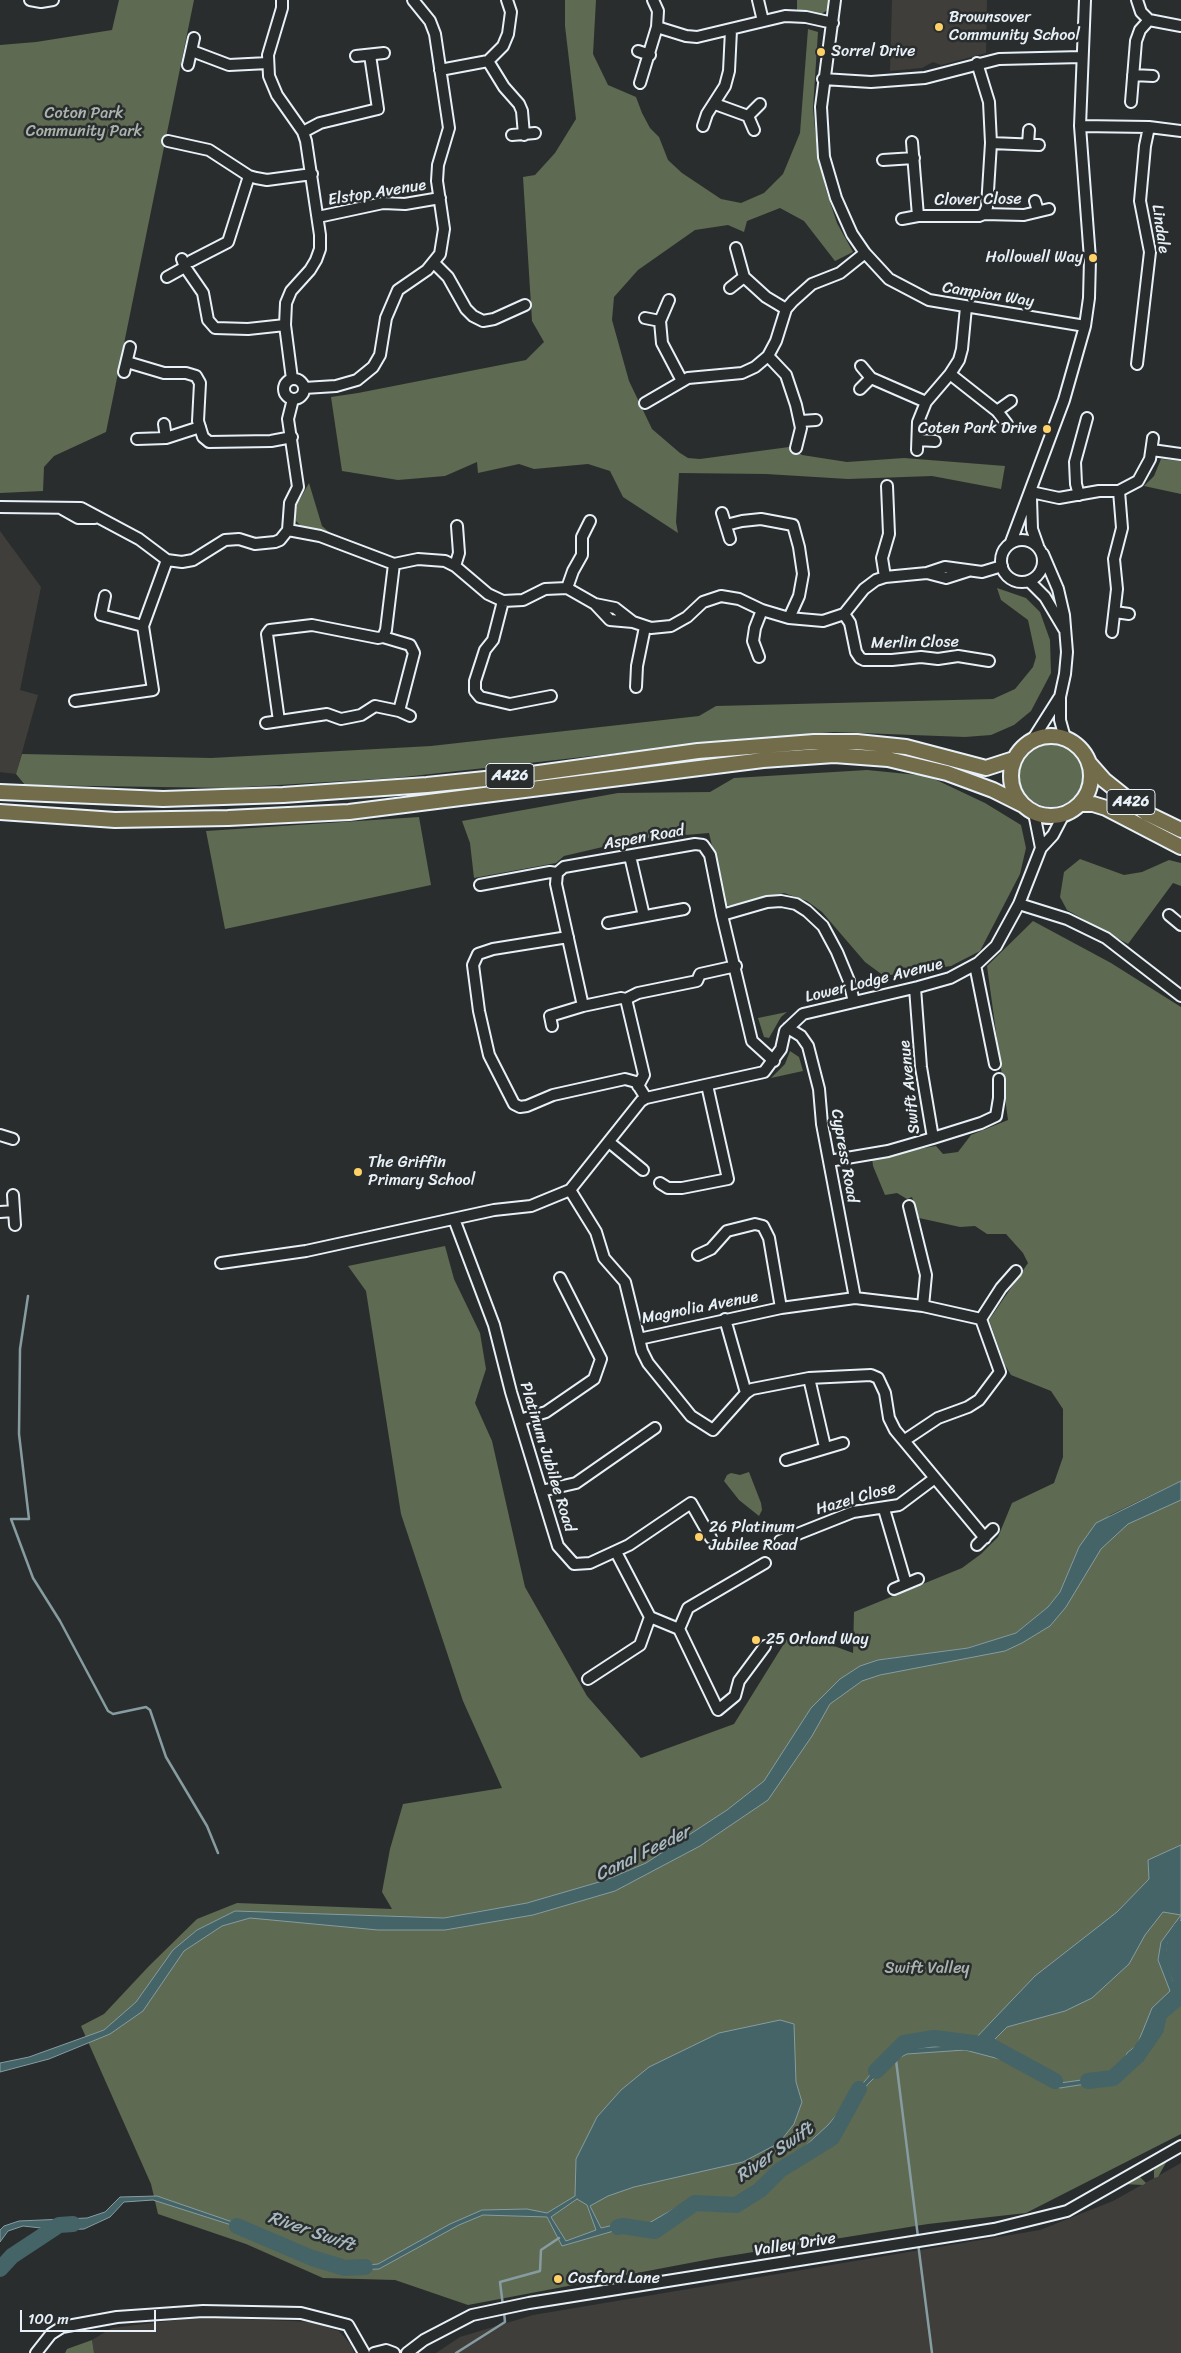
<!DOCTYPE html>
<style>
body{margin:0}
#map{position:relative;width:1181px;height:2353px;overflow:hidden;background:#2a2d2e;font-family:Sriracha,sans-serif}
canvas{display:block}
.scale{position:absolute;left:20px;top:2310px;width:136px;height:22px;box-sizing:border-box;border:2px solid #e8f1f8;border-top:0;padding-left:6px;font-size:15px;line-height:18px;white-space:nowrap;color:#e8f1f8;-webkit-text-stroke:4px #2a2d2e;paint-order:stroke}
</style>
<div id="map">
<canvas width="1181" height="2353"></canvas>
<div class="scale">100 m</div>
</div>
<script>
const g = document.querySelector('canvas').getContext('2d');
g.lineJoin = 'round';
function fill(path, color) { g.fillStyle = color; g.fill(path, 'evenodd'); }
const shape = rows => new Path2D(rows.map(r => 'M' + r).join(''));
function stroke(path, color, width, dash) { g.strokeStyle = color; g.lineWidth = width; g.lineCap = dash ? 'butt' : 'round'; g.setLineDash(dash || []); g.stroke(path); }
function write(font, color, halo, rows, align = 'center') {
  g.font = font + ' Sriracha,sans-serif'; g.lineWidth = 5; g.setLineDash([]); g.textBaseline = 'middle'; g.strokeStyle = halo; g.fillStyle = color; for (const [text, x, y, turn = 0] of rows) {
    g.save(); g.translate(x, y); g.rotate((+turn || 0) * Math.PI / 180); g.textAlign = isNaN(turn) ? turn : align; if (halo) g.strokeText(text, 0, 0); g.fillText(text, 0, 0); g.restore();
  }
}
fill(shape([
 [892,0,987,0,986,53,941,65,933,62,922,68,890,71],
 [0,531,41,587,20,690,38,695,16,774,0,772],
 [1181,2163,1181,2353,436,2353,460,2337,533,2315,1040,2230,1113,2201],
 [201,2317,311,2322,339,2331,351,2345,354,2353,94,2353,92,2340,112,2328]
]), '#3f3e3a');
fill(shape([
 [119,0,194,0,106,432,54,456,44,467,43,491,0,493,0,45,36,42,112,30],
 [565,0,596,0,593,54,608,85,636,97,642,113,650,128,659,137,668,160,682,173,721,199,741,203,764,193,783,174,800,133,808,29,818,32,813,108,817,150,826,190,837,223,853,252,835,261,804,221,780,208,747,221,744,232,728,225,695,230,638,270,614,297,612,320,629,381,652,429,680,453,688,458,700,459,789,447,802,455,847,462,904,458,1005,466,1001,489,932,476,848,479,766,474,679,473,676,522,678,533,623,497,610,471,588,464,534,469,519,464,478,473,477,462,445,476,398,480,342,471,331,397,358,393,526,360,544,342,532,321,523,177,535,175,555,153,576,119,565,26],
 [797,0,830,0,829,9,820,15,807,13,797,10],
 [1161,459,1181,461,1181,494,1144,486,1154,476],
 [309,483,322,526,329,532,301,526,296,521,295,508],
 [997,588,1026,598,1040,612,1050,640,1051,673,1031,711,1014,725,991,735,965,737,834,732,717,742,395,778,228,788,25,785,16,774,22,754,211,758,431,746,699,716,716,706,993,699,1015,689,1033,667,1036,657,1028,620,1001,600],
 '1019 775a32 32 0 1 1 64 0a32 32 0 1 1-64 0Z',
 [867,770,928,776,985,803,1021,825,1026,848,1020,874,980,951,951,966,884,976,865,962,822,912,807,901,784,893,732,906,726,905,709,833,637,839,564,856,556,863,474,878,470,843,462,821,618,793,710,792,734,778],
 [419,817,431,885,225,929,206,831],
 [1080,859,1124,875,1142,872,1169,860,1181,863,1181,886,1173,883,1128,944,1067,910,1060,897,1064,872],
 [1033,921,1111,963,1181,1007,1181,1481,1110,1515,1079,1547,1060,1592,1048,1607,1016,1633,968,1648,878,1660,852,1671,1001,1644,1046,1619,1093,1543,1181,1490,1181,2134,1026,2213,928,2224,716,2258,468,2305,395,2280,323,2278,246,2244,158,2214,151,2184,81,2026,104,2014,149,1966,197,1919,237,1903,392,1909,382,1892,390,1849,403,1804,502,1788,463,1701,401,1514,366,1291,348,1266,445,1246,454,1279,480,1333,486,1369,475,1403,492,1441,525,1587,587,1696,641,1758,734,1724,790,1634,815,1639,853,1653,854,1612,962,1568,981,1554,998,1537,1012,1503,1054,1483,1063,1457,1063,1409,1051,1391,1011,1375,1005,1365,989,1320,1028,1263,1023,1253,1006,1234,987,1234,975,1226,960,1227,919,1218,912,1197,907,1199,897,1193,885,1195,873,1166,872,1157,936,1146,943,1154,958,1152,971,1135,1008,1120,987,966],
 [787,1012,781,1017,769,1038,764,1037,758,1018],
 [790,1051,799,1057,803,1071,771,1078,785,1064],
 [749,1472,761,1503,762,1510,759,1516,739,1500,724,1481,727,1475,731,1473,740,1475],
 [1168,2159,1158,2177,1154,2178,1154,2171,1156,2166],
 [1139,2176,1146,2183,1143,2185,1123,2184],
 [92,2340,94,2353,65,2353,67,2349]
]), '#5e6a51');
const water = shape([
 [1181,1481,1181,1500,1128,1524,1101,1549,1066,1607,1050,1626,1022,1643,1005,1651,880,1675,862,1681,830,1704,812,1736,768,1800,700,1846,615,1891,533,1915,445,1930,378,1930,250,1918,222,1926,184,1951,143,2011,110,2034,49,2059,0,2072,0,2063,29,2057,104,2030,136,2002,173,1950,197,1930,235,1911,444,1918,527,1903,606,1880,646,1863,727,1810,764,1781,811,1708,840,1679,860,1666,878,1660,968,1648,1016,1633,1048,1607,1060,1592,1079,1547,1096,1523,1181,1481],
 [1181,1845,1181,1915,1163,1912,1145,1935,1129,1964,1092,1998,1065,2011,1007,2027,989,2045,972,2042,1035,1976,1117,1912,1149,1879,1148,1860,1181,1845],
 [1181,1915,1181,1920,1168,1942,1166,1960,1175,1986,1175,1993,1158,2011,1155,2027,1126,2068,1105,2081,1060,2088,1003,2060,965,2050,907,2054,889,2063,868,2084,831,2129,804,2155,731,2207,690,2204,655,2229,624,2228,562,2246,547,2217,483,2215,459,2225,379,2269,334,2271,320,2266,297,2249,269,2237,153,2200,124,2202,110,2217,84,2229,59,2230,23,2226,8,2231,0,2242,0,2230,4,2226,19,2221,87,2218,105,2212,120,2197,157,2196,276,2237,299,2248,319,2263,335,2268,378,2264,450,2224,482,2210,527,2209,547,2213,575,2196,576,2159,597,2117,621,2090,649,2067,719,2033,780,2020,794,2024,796,2082,802,2102,794,2124,779,2143,743,2162,634,2187,608,2196,590,2206,601,2228,618,2224,649,2223,691,2199,725,2203,740,2197,802,2149,828,2125,880,2063,903,2049,964,2045,1004,2056,1060,2083,1103,2077,1122,2066,1127,2053,1137,2045,1152,2008,1170,1991,1158,1960,1161,1942,1181,1915],
 [577,2199,587,2205,596,2230,566,2241,551,2217,577,2199]
]);
fill(water, '#456467');
stroke(water, '#869ca1', 1);
stroke(shape([
 [28,1296,20,1349,19,1434,29,1519,11,1519,33,1578,60,1621,108,1711,113,1714,146,1707,150,1710,166,1757,207,1826,218,1853],
 [895,2052,918,2237],
 [918,2243,932,2353],
 [503,2306,500,2282,540,2271,541,2250,559,2238],
 [456,2353,505,2322,504,2312]
]), '#869ca1', 2.5);
stroke(shape([
 [1181,1929,1176,1938,1173,1960,1181,1980],
 [876,2071,904,2043,934,2038,989,2045,1055,2081],
 [1088,2081,1113,2078,1138,2055,1156,2029,1159,2014,1179,1997,1181,1983],
 [237,2226,312,2258,345,2268,365,2267],
 [618,2227,623,2226,655,2231,695,2203,736,2205,760,2190,780,2170,832,2138,859,2089],
 [0,2269,12,2256,59,2225,73,2224]
]), '#456467', 16);
const minor = shape([
 [30,0,41,2,53,0],
 [282,0,282,8,268,55,269,76,277,95,303,132,306,141,320,235,320,249,316,260,310,270,291,291,286,303,285,325,292,379],
 [758,0,763,21],
 [835,0,821,107,824,157,836,198,852,234,865,253,889,279,929,300,1085,326],
 [1137,0,1141,12,1149,20,1181,26],
 [657,27,686,36,697,37,785,16,806,17,833,23],
 [192,51,229,65,268,63],
 [638,51,650,55],
 [356,56,384,53],
 [488,61,504,87,519,104,522,111,524,135],
 [977,63,989,102,991,143,987,207,984,214],
 [188,65,194,38],
 [440,70,488,61,503,46,508,34,511,12,507,0],
 [1133,75,1153,76],
 [823,79,871,82,925,78,999,59,1082,57],
 [640,83,657,27,658,11,653,0],
 [1131,102,1136,41,1140,30,1149,20],
 [715,104,748,116],
 [703,126,707,114,725,86,729,71,731,30],
 [1080,126,1149,127,1181,131],
 [754,130,748,116,760,104],
 [303,132,320,123,378,109,370,55],
 [512,135,535,133],
 [168,141,209,150,249,176,256,178,267,180,312,174],
 [912,142,918,216],
 [991,143,1039,145],
 [1028,144,1029,130],
 [883,160,914,158],
 [1035,201,1038,211],
 [318,217,383,203,405,204,440,198],
 [902,219,918,216,979,216,984,214,1024,215,1049,209],
 [736,248,744,277,766,297,786,309],
 [182,259,185,267,203,293,208,320,215,328,248,329,285,325],
 [191,261,228,242,249,176],
 [434,263,448,277,466,309,473,316,483,321,494,319,525,305],
 [167,277,185,267],
 [730,288,744,277],
 [669,300,660,321,662,343,682,381],
 [645,318,660,321],
 [768,356,786,375,796,405,801,428,796,448],
 [127,362,164,373,186,373,196,376,200,383,198,421,203,437,209,442,271,441,292,437],
 [1137,364,1150,252,1140,201,1145,146,1149,127],
 [124,372,130,347],
 [950,374,997,411,1007,424],
 [871,378,926,402],
 '284 389a10 10 0 1 1 20 0a10 10 0 1 1-20 0Z',
 [304,388,336,386,357,380,373,367,380,355,386,318,398,290,427,270,440,254,444,229,437,181,438,165,449,128,435,34,430,21,413,0],
 [860,389,871,378,861,366],
 [645,403,688,378,742,373,755,367,768,356,776,341,786,309,793,301,812,284,840,273,865,253],
 [997,411,1011,401],
 [801,421,816,420],
 [164,424,166,438],
 [137,439,166,438,200,427],
 [918,440,935,441],
 [917,450,918,422,926,402,950,374,959,360,962,349,966,307],
 [1152,450,1181,454],
 [1031,492,1059,498,1099,491,1119,491],
 [1079,495,1076,484,1075,462,1087,418],
 [1031,498,1032,529,1038,546],
 [0,507,81,508,139,539,167,560,182,562,193,560,225,540,239,539,255,544,275,542,280,540,288,530,290,503,298,487,288,419,293,399],
 [62,509,78,518,95,518],
 [722,513,730,539],
 [726,525,742,521,761,519,793,525,799,547,803,574,799,596,789,618],
 [288,530,320,536,394,564,418,559,445,561,455,566,488,594,503,601,523,600,545,589,567,588,595,604,610,620,633,622],
 '1001 561a21 21 0 1 1 42 0a21 21 0 1 1-42 0Z',
 [1011,542,1064,400,1085,326,1089,298,1090,259,1080,126,1085,0],
 [1043,554,1058,589,1064,615,1067,652,1065,674,1060,697,1060,720,1065,738],
 [455,566,459,553,457,526],
 [927,573,945,567,982,572,1002,566],
 [885,577,882,558,889,534,887,486],
 [1029,581,1045,597,1064,629],
 [567,588,573,571,582,555,582,537,590,521],
 [105,596,101,615,143,626],
 [503,601,493,640,485,650,475,681,475,691,480,697,510,704,551,696],
 [595,604,615,608,633,622,651,628,671,626,687,617,703,602,721,596,739,599,762,610,789,618,823,621,844,614,864,589,876,580,885,577,927,573,946,578,968,571],
 [1115,612,1129,614],
 [844,614,850,623,856,652,860,658,864,660,892,660,921,657,938,659,958,656,989,661],
 [1112,632,1117,589,1114,559,1122,528,1119,491,1138,481,1150,459,1153,438],
 [383,637,410,645,414,653,399,711,410,716],
 [759,657,753,641,755,628,762,610],
 [636,687,637,666,645,627],
 [75,701,153,690,143,626,167,560],
 [279,721,267,634,270,630,312,625,378,638,383,637,386,630,394,564],
 [266,723,327,714,341,719,361,715,375,706,399,711],
 [1033,739,1059,698],
 [1034,813,1041,848],
 [630,856,644,916],
 [480,885,550,872,557,873],
 [1019,904,1067,919,1106,938,1181,996],
 [722,915,767,902,781,901,796,904,807,911,823,926,837,952,849,981,854,1002],
 [1169,915,1181,925],
 [608,923,684,909],
 [568,937,493,949,478,954,473,965,479,1011,489,1055,514,1104,520,1107,527,1106,553,1095,625,1079,636,1082,646,1098],
 [975,965,995,1064],
 [626,999,621,998,583,1006,556,884,557,873,564,867,695,844,703,845,710,855,722,915,752,1041,774,1061],
 [626,999,638,993,697,981,700,974,736,966],
 [626,999,644,1075,638,1086],
 [552,1026,550,1016,583,1006],
 [788,1028,801,1036,808,1046,819,1089,822,1124,855,1298],
 [0,1135,13,1139],
 [933,1138,981,1123,996,1116,999,1098,999,1079],
 [609,1142,643,1170],
 [829,1161,888,1151,933,1138,921,1067,915,988],
 [660,1183,668,1188,682,1188,728,1179,707,1085],
 [570,1190,596,1232,604,1258,625,1282,642,1351,648,1363,691,1416,713,1430,746,1393,725,1319],
 [13,1195,15,1225],
 [909,1206,926,1275,923,1306],
 [0,1212,14,1211],
 [454,1219,494,1325,511,1392,558,1546,574,1564,590,1563,629,1545,691,1503,711,1538],
 [698,1255,711,1249,727,1231,755,1224,763,1226,769,1238,781,1308],
 [221,1263,306,1251,494,1210,531,1206,570,1190,641,1101,646,1098,764,1072,781,1049,785,1031,803,1014,918,987,950,978,978,963,996,946,1019,904,1041,848,1053,835,1064,814],
 [639,1339,781,1308,855,1298,923,1306,981,1319,1001,1288,1016,1271],
 [809,1378,825,1447],
 [746,1393,752,1389,809,1378,871,1375,878,1378,885,1393,889,1418,895,1430,985,1538],
 [520,1420,546,1412,594,1379,601,1359,560,1278],
 [905,1440,938,1418,968,1407,979,1400,1000,1372,981,1319],
 [786,1460,843,1443],
 [541,1491,576,1483,655,1428],
 [884,1509,906,1584],
 [780,1541,853,1512,899,1505,935,1478],
 [977,1545,993,1529],
 [616,1552,650,1617,679,1629,718,1710,735,1696,739,1681,765,1646],
 [894,1589,918,1579],
 [679,1629,688,1608,765,1563],
 [588,1679,640,1645,650,1617],
 [36,2353,51,2334,62,2327,117,2317,203,2311,301,2313,348,2325,364,2353],
 [374,2353,386,2350,394,2353],
 [407,2353,424,2340,472,2315,529,2303,994,2229,1067,2211,1181,2146]
]);
const highway = shape([
 '1011 776a40 40 0 1 1 80 0a40 40 0 1 1-80 0Z',
 [1089,763,1104,780,1129,800,1146,813,1181,830],
 [0,792,163,799,283,795,427,785,524,775,698,751,814,742,857,742,906,747,986,768,1014,759],
 [1080,804,1093,804,1106,808,1181,847],
 [0,812,115,820,228,818,349,812,763,760,834,755,888,759,947,773,993,790,1023,805]
]);
stroke(minor, '#e8f1f8', 14);
stroke(highway, '#e8f1f8', 18);
stroke(minor, '#2a2d2e', 10);
stroke(highway, '#726c4b', 14);
for (const [x, y, r, color] of [
 [939,27,5,"#ffd166"],
 [821,52,5,"#ffd166"],
 [1093,258,5,"#ffd166"],
 [1047,429,5,"#ffd166"],
 [358,1172,5,"#ffd166"],
 [699,1537,5,"#ffd166"],
 [756,1640,5,"#ffd166"],
 [558,2279,5,"#ffd166"]
]) { const dot = new Path2D(); dot.arc(x, y, r, 0, 2 * Math.PI); g.fillStyle = color; g.fill(dot); stroke(dot, '#2a2d2e', 2); }
for (const [x, y, w] of [
 [510,776,48],
 [1131,802,48]
]) { const box = new Path2D(); box.roundRect(x - w / 2, y - 12.5, w, 25, 4); g.fillStyle = '#2a2d2e'; g.fill(box); stroke(box, '#e8f1f8', 1); }
write('bold 15px', '#e8f1f8', null, [
 ["A426",510,776],
 ["A426",1131,802]
]);
write('16px', '#e8f1f8', '#2a2d2e', [
 ["Brownsover",949,18],
 ["Community School",949,36],
 ["Sorrel Drive",831,52],
 ["Hollowell Way",1083,258,"right"],
 ["Coten Park Drive",1037,429,"right"],
 ["The Griffin",368,1163],
 ["Primary School",368,1181],
 ["26 Platinum",709,1528],
 ["Jubilee Road",709,1546],
 ["25 Orland Way",766,1640],
 ["Cosford Lane",568,2279]
], 'left');
write('16px', '#aab4ad', '#2a2d2e', [
 ["Coton Park",84,114],
 ["Community Park",84,132],
 ["Swift Valley",927,1969]
]);
write('16px', '#e8f1f8', '#2a2d2e', [
 ["Elstop Avenue",377,193,-9],
 ["Clover Close",978,200,-1],
 ["Lindale",1160,229,82],
 ["Campion Way",988,295,9],
 ["Merlin Close",915,643,-1],
 ["Aspen Road",644,838,-10],
 ["Lower Lodge Avenue",874,981,-14],
 ["Swift Avenue",910,1087,-96],
 ["Cypress Road",844,1156,80],
 ["Magnolia Avenue",700,1308,-11],
 ["Platinum Jubilee Road",547,1457,73],
 ["Hazel Close",856,1499,-16],
 ["Valley Drive",795,2245,-9]
]);
write('italic 18px', '#a7b9be', '#2a2d2e', [
 ["Canal Feeder",643,1854,-26],
 ["River Swift",775,2153,-35],
 ["River Swift",311,2232,19]
]);
</script>
